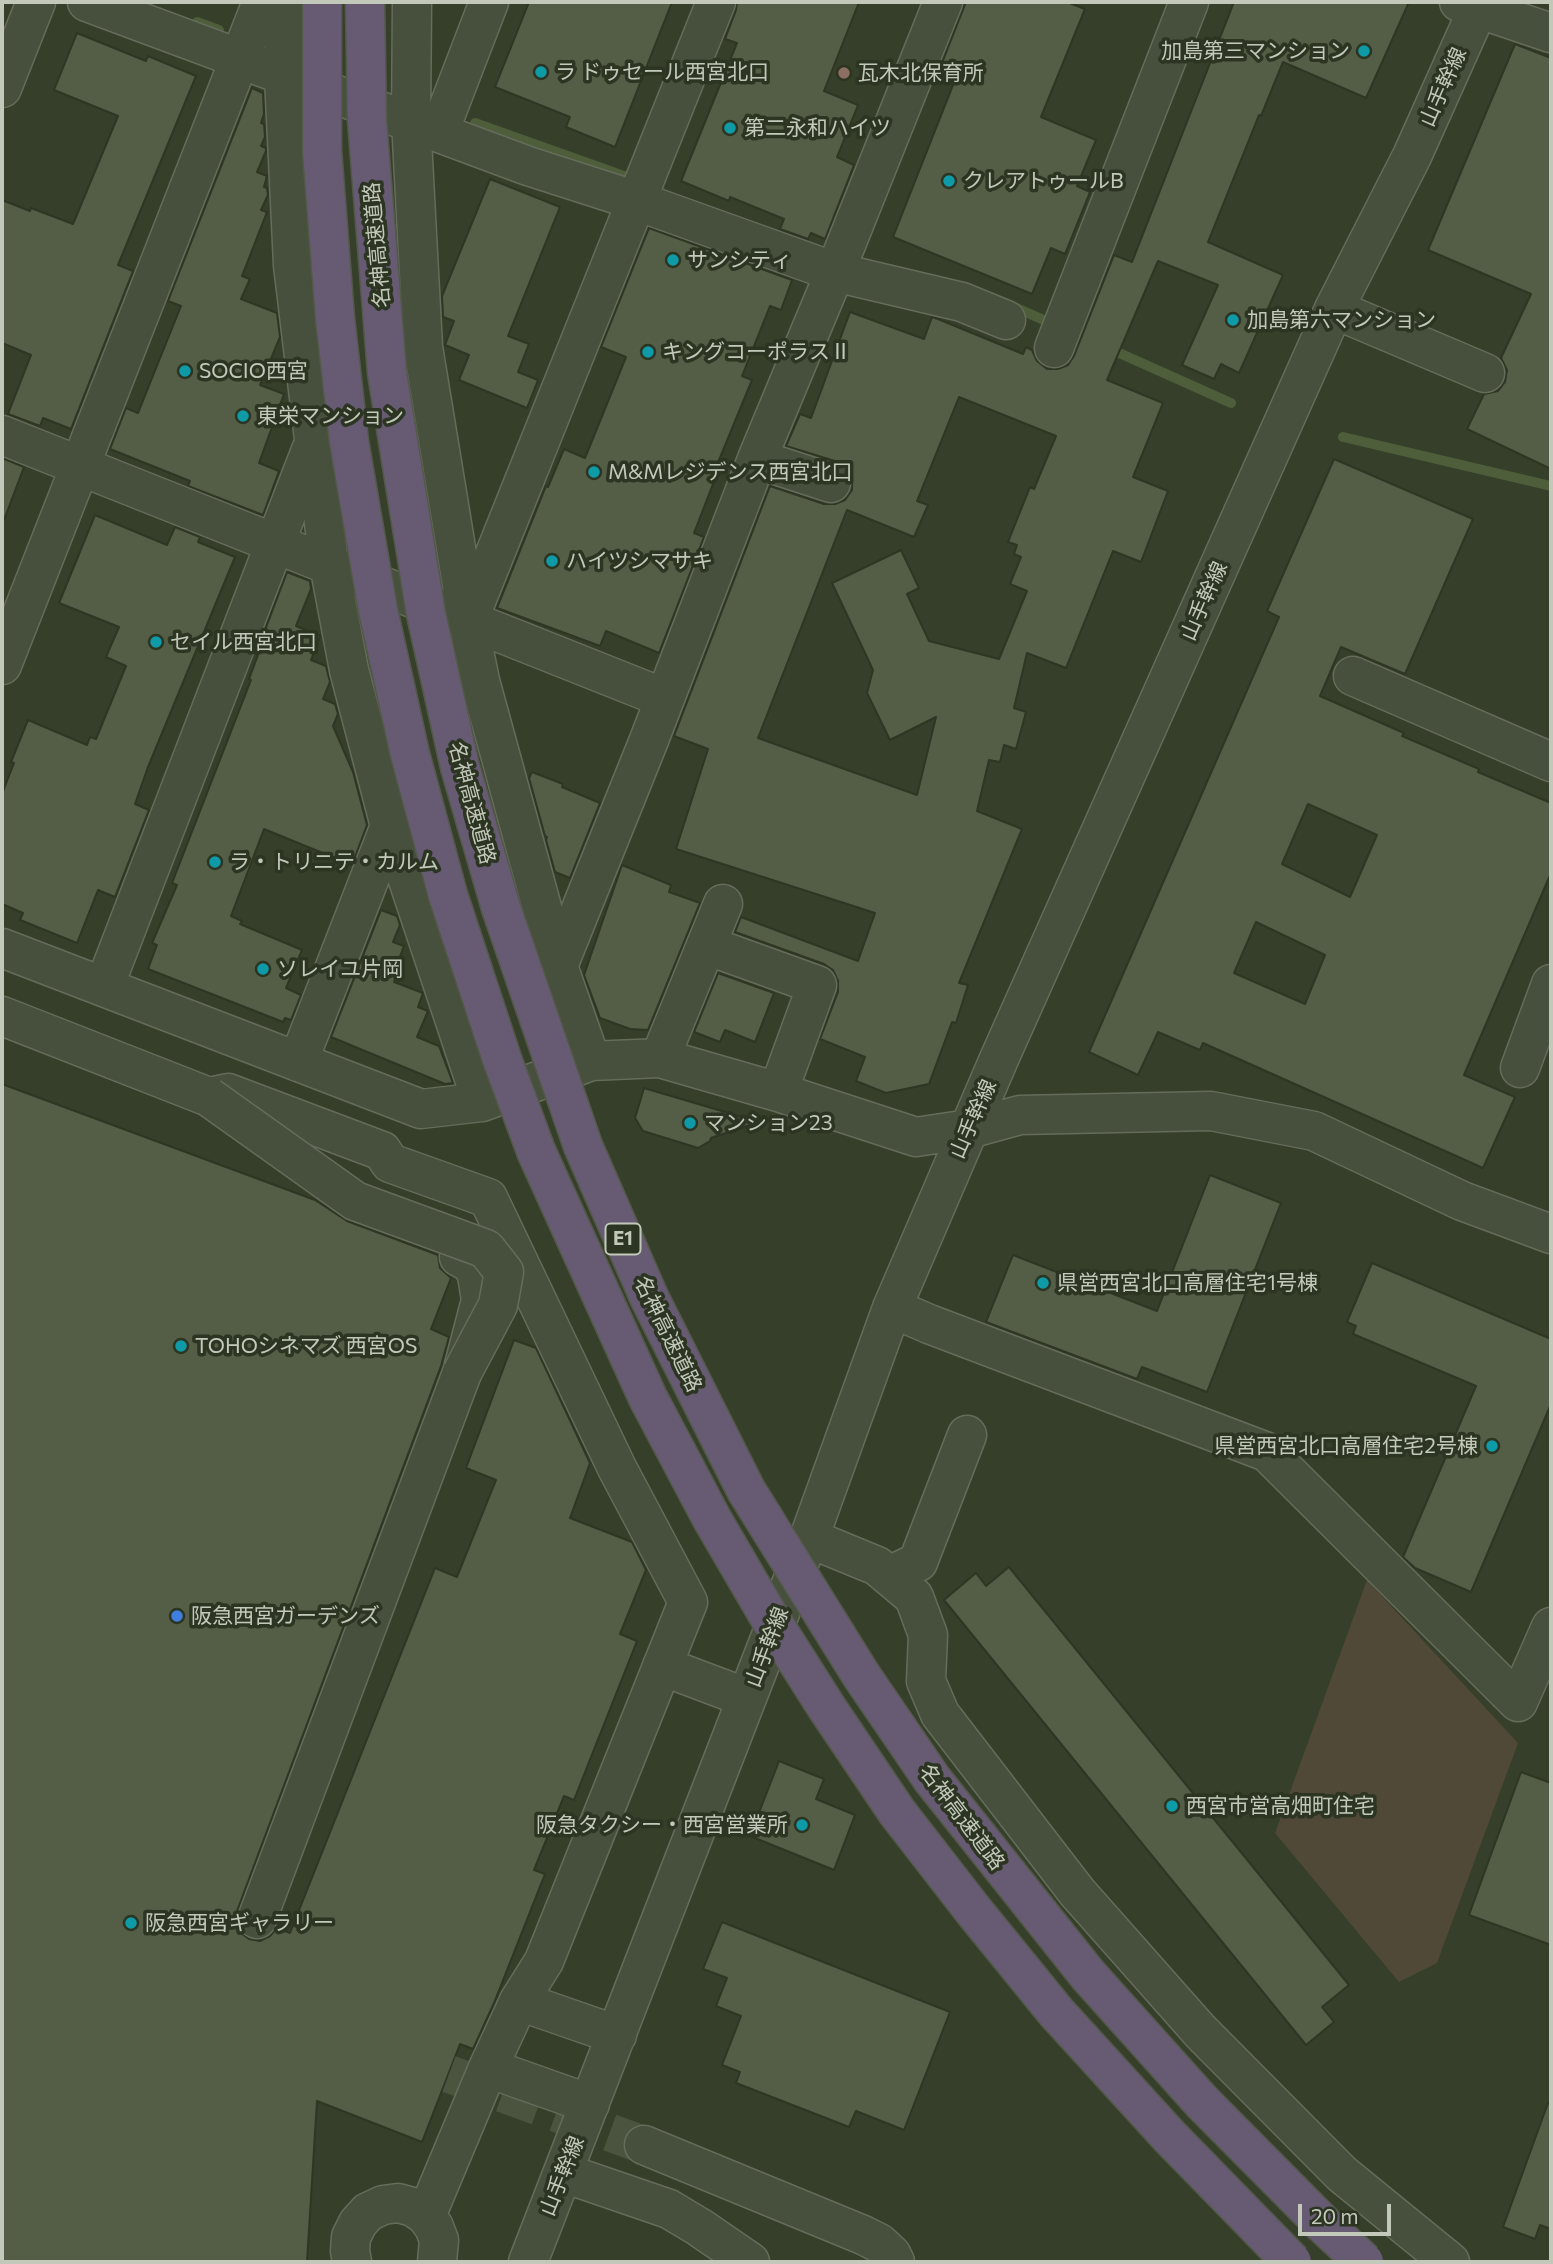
<!DOCTYPE html>
<meta charset="utf-8">
<style>
body{margin:0}
#map{position:relative;width:1553px;height:2264px;overflow:hidden;background:#363f29;font-family:Commissioner,sans-serif}
canvas{display:block}
.frame{position:absolute;inset:0;border:4px solid #c2c9ba;pointer-events:none}
.scale{position:absolute;left:1298px;top:2204px;width:93px;height:32px;box-sizing:border-box;border:4px solid #c2c9ba;border-top:0;padding-left:9px;font-size:21px;line-height:24px;white-space:nowrap;color:#c2c9ba;-webkit-text-stroke:5px #2c3422;paint-order:stroke}
</style>
<div id="map">
<canvas width="1553" height="2264"></canvas>
<div class="frame"></div>
<div class="scale">20 m</div>
</div>
<script>
const g = document.querySelector('canvas').getContext('2d');
g.lineJoin = 'round';
function fill(path, color) { g.fillStyle = color; g.fill(path, 'evenodd'); }
const shape = rows => new Path2D(rows.map(r => 'M' + r).join(''));
function stroke(path, color, width, dash) { g.strokeStyle = color; g.lineWidth = width; g.lineCap = dash ? 'butt' : 'round'; g.setLineDash(dash || []); g.stroke(path); }
function write(font, color, halo, rows, align = 'center') {
  g.font = font + ' Commissioner,"Noto Sans JP",sans-serif'; g.lineWidth = 7; g.setLineDash([]); g.textBaseline = 'middle'; g.strokeStyle = halo; g.fillStyle = color; for (const [text, x, y, turn = 0] of rows) {
    g.save(); g.translate(x, y); g.rotate((+turn || 0) * Math.PI / 180); g.textAlign = isNaN(turn) ? turn : align; if (halo) g.strokeText(text, 0, 0); g.fillText(text, 0, 0); g.restore();
  }
}
fill(shape([
 [1367,1580,1518,1743,1437,1963,1399,1982,1275,1833]
]), '#504938');
stroke(shape([
 [197,22,219,30],
 [475,123,635,180],
 [1012,306,1055,325],
 [1108,348,1231,403],
 [1343,437,1551,486]
]), '#4e5d3a', 10);
const building = shape([
 [529,2,672,2,615,147,566,127,570,117,495,87,529,2],
 [737,2,859,2,824,91,858,105,837,157,854,165,825,239,811,233,808,239,780,229,784,219,730,197,729,201,681,181,737,43,725,39,736,10,737,2],
 [966,2,1067,2,1085,9,1041,117,1096,140,1077,186,1090,192,1065,254,1051,248,1032,294,893,237,957,75,940,68,966,2],
 [1234,2,1409,2,1366,98,1283,62,1261,116,1259,115,1208,242,1283,275,1239,373,1221,364,1214,379,1182,365,1218,285,1158,261,1107,380,1163,403,1133,477,1168,491,1141,562,1113,551,1066,668,1027,653,1014,708,1026,712,1016,749,1004,745,1000,762,989,760,977,811,1022,829,959,983,968,985,956,1023,952,1022,929,1084,886,1093,856,1081,865,1057,820,1039,838,992,838,981,833,970,824,964,735,932,741,917,858,961,875,913,676,849,708,749,674,736,770,486,824,504,835,504,845,500,852,490,852,478,847,468,838,462,786,446,800,414,811,418,850,312,924,339,932,317,938,319,1023,354,1026,347,1032,350,1037,361,1047,369,1058,369,1068,365,1074,356,1114,255,1132,262,1234,2],
 [959,397,1056,436,1034,489,1030,487,1008,542,1017,545,1014,554,1021,557,1010,584,1027,591,999,659,929,641,907,594,919,588,901,550,832,583,873,670,867,693,890,740,936,717,917,795,758,738,847,510,914,537,928,505,917,501,959,397],
 [77,33,146,61,148,56,196,76,118,265,133,271,71,429,43,418,40,426,8,414,31,355,2,343,2,200,30,211,31,208,73,224,118,116,54,90,77,33],
 [1515,44,1551,58,1551,469,1467,429,1484,394,1498,391,1505,382,1507,370,1501,358,1531,294,1428,250,1515,44],
 [252,88,263,93,264,114,261,123,264,124,265,137,261,146,266,148,266,151,257,172,267,176,264,187,267,188,268,195,261,210,267,212,242,276,250,279,241,299,277,313,280,337,260,385,284,394,259,463,279,471,263,515,188,486,190,481,110,449,126,408,138,413,181,306,168,301,252,88],
 [490,179,560,207,508,336,529,344,518,372,538,380,527,408,459,380,469,355,445,345,454,321,443,317,442,296,490,179],
 [649,228,792,280,781,310,770,306,742,376,752,380,717,465,720,466,694,533,704,537,659,653,606,631,600,646,497,608,546,486,548,487,564,449,585,458,626,357,601,347,649,228],
 [2,458,24,467,4,520,2,519,2,458],
 [1334,459,1473,519,1405,674,1341,647,1320,696,1404,733,1402,736,1479,769,1478,772,1551,803,1551,873,1464,1075,1515,1097,1483,1168,1203,1043,1200,1050,1158,1032,1138,1075,1089,1052,1279,617,1267,611,1334,459],
 [1308,804,1377,835,1350,897,1282,864,1308,804],
 [1256,922,1325,955,1305,1004,1234,973,1256,922],
 [95,515,167,545,175,527,200,537,198,542,235,557,148,767,135,804,149,810,115,897,98,890,77,943,20,920,23,913,2,904,2,794,14,763,11,762,28,720,87,745,90,737,96,739,126,666,106,657,119,627,59,603,95,515],
 [287,572,310,581,311,589,296,626,320,636,311,660,326,666,330,682,323,699,335,704,338,714,333,726,353,772,367,825,352,865,264,829,231,916,242,921,240,924,302,950,286,988,301,995,291,1020,285,1018,283,1022,148,969,157,945,152,943,177,885,172,883,251,680,249,679,258,655,256,654,287,572],
 [532,772,563,784,562,787,600,803,570,878,555,872,546,840,547,837,545,836,529,778,532,772],
 [622,865,671,885,669,892,700,903,648,1030,630,1029,600,1018,584,975,622,865],
 [381,910,397,916,400,925,393,942,404,946,394,972,398,974,394,982,423,993,418,1007,428,1011,417,1037,439,1046,453,1083,445,1084,331,1037,381,910],
 [718,973,774,993,755,1042,725,1030,720,1042,694,1032,718,973],
 [2,1084,315,1200,347,1221,438,1255,440,1268,451,1278,431,1329,449,1337,441,1366,237,1911,236,1923,241,1933,249,1939,260,1941,270,1936,277,1928,290,1933,435,1568,457,1577,496,1480,466,1468,514,1340,536,1348,590,1463,570,1518,632,1542,646,1570,620,1634,637,1641,574,1800,564,1796,534,1870,545,1874,494,2003,473,2049,460,2044,422,2142,317,2101,307,2262,2,2262,2,1084],
 [644,1088,759,1122,711,1138,710,1141,698,1148,643,1131,635,1118,644,1088],
 [1210,1175,1281,1203,1207,1392,1142,1367,1137,1379,986,1322,1013,1255,1157,1311,1210,1175],
 [1372,1263,1551,1339,1551,1404,1471,1592,1415,1568,1403,1557,1476,1386,1353,1334,1356,1326,1347,1322,1372,1263],
 [1009,1567,1349,1985,1322,2007,1334,2022,1306,2045,944,1600,976,1573,986,1586,1009,1567],
 [779,1761,824,1779,816,1799,855,1815,834,1870,750,1836,779,1761],
 [1521,1772,1551,1783,1551,1945,1469,1915,1521,1772],
 [722,1922,950,2012,904,2130,856,2111,849,2127,736,2083,740,2072,722,2065,741,2016,716,2006,727,1978,703,1969,722,1922],
 [1548,2103,1551,2104,1551,2229,1540,2225,1535,2239,1503,2227,1548,2103]
]);
fill(building, '#545d46');
stroke(building, '#2e3624', 2);
stroke(shape([
 [449,2074,644,2145]
]), '#4b543f', 38, [38, 19]);
const minor = shape([
 [87,2,528,166,637,201,835,272,962,302,1006,320],
 [284,2,284,76,293,265,329,564,349,670,390,826,482,1102],
 [412,2,411,121,423,347,468,621,480,681,558,966,591,1061],
 [1459,2,1551,33],
 [2,88,36,2],
 [439,132,489,2],
 [1334,309,1485,373],
 [1054,348,1189,2],
 [2,435,664,698],
 [757,459,831,483],
 [468,621,716,2],
 [2,665,262,2],
 [1353,676,1551,762],
 [706,945,817,985,778,1092],
 [2,948,421,1109,482,1102,591,1061,660,1058,778,1092,916,1137,969,1129,1020,1115,1211,1111,1314,1131,1462,1201,1551,1234],
 [558,966,649,740,757,459,835,272,943,2],
 [104,987,311,450],
 [2,1016,209,1097,228,1093,382,1151,390,1163,488,1198,617,1468,688,1602,544,1961,519,2001,488,2068,426,2216],
 [660,1058,723,904],
 [298,1062,390,826],
 [1520,1068,1551,984],
 [892,1308,929,1324,1267,1452,1518,1702,1551,1627],
 [809,1538,877,1566,914,1597,928,1635,926,1681,940,1714,1077,1892,1200,2031,1342,2174,1450,2262],
 [889,1576,918,1562,967,1435],
 [662,1666,747,1698],
 [257,1919,462,1373,481,1300,477,1275,472,1264,459,1257],
 [519,2001,617,2035],
 [488,2068,590,2104],
 [644,2145,863,2235,879,2243,891,2254,895,2262],
 [564,2173,669,2209,699,2227,750,2262],
 [352,2262,350,2251,351,2237,358,2223,368,2212,383,2205,398,2203,413,2207,426,2216,434,2227,439,2240,437,2262],
 [528,2262,809,1538,892,1308,999,1059,1334,309,1412,156,1481,2]
]);
stroke(minor, '#656c5b', 41);
stroke(minor, '#474f3d', 38);
const minorBridge = shape([
 [209,1097,355,1201,486,1249,504,1272,498,1305,462,1373]
]);
const highwayBridge = shape([
 [322,2,322,150,335,318,349,441,378,610,410,754,448,895,502,1059,536,1151,648,1398,712,1519,768,1615,827,1708,897,1812,973,1910,1056,2012,1169,2136,1292,2262],
 [365,2,367,120,387,373,426,614,460,767,501,908,583,1146,649,1297,746,1490,861,1675,932,1779,1088,1975,1202,2102,1324,2225,1364,2262]
]);
stroke(minorBridge, '#656c5b', 41, []);
stroke(highwayBridge, '#525948', 41, []);
stroke(minorBridge, '#474f3d', 38);
stroke(highwayBridge, '#675b74', 38);
for (const [x, y, r, color] of [
 [1364,51,7,"#0f9aa8"],
 [541,72,7,"#0f9aa8"],
 [844,73,7,"#8d6e63"],
 [730,128,7,"#0f9aa8"],
 [949,181,7,"#0f9aa8"],
 [673,260,7,"#0f9aa8"],
 [1233,320,7,"#0f9aa8"],
 [648,352,7,"#0f9aa8"],
 [185,371,7,"#0f9aa8"],
 [243,416,7,"#0f9aa8"],
 [594,472,7,"#0f9aa8"],
 [552,561,7,"#0f9aa8"],
 [156,642,7,"#0f9aa8"],
 [215,862,7,"#0f9aa8"],
 [263,969,7,"#0f9aa8"],
 [690,1123,7,"#0f9aa8"],
 [1043,1283,7,"#0f9aa8"],
 [181,1346,7,"#0f9aa8"],
 [1492,1446,7,"#0f9aa8"],
 [177,1616,7,"#3f7fe0"],
 [1172,1806,7,"#0f9aa8"],
 [802,1825,7,"#0f9aa8"],
 [131,1923,7,"#0f9aa8"]
]) { const dot = new Path2D(); dot.arc(x, y, r, 0, 2 * Math.PI); g.fillStyle = color; g.fill(dot); stroke(dot, '#2c3422', 2.5); }
for (const [x, y, w] of [
 [623,1239,35]
]) { const box = new Path2D(); box.roundRect(x - w / 2, y - 15.5, w, 31, 5); g.fillStyle = '#2c3422'; g.fill(box); stroke(box, '#c2c9ba', 2); }
write('bold 19px', '#c2c9ba', null, [
 ["E1",623,1239]
]);
write('21px', '#c2c9ba', '#2c3422', [
 ["加島第三マンション",1350,51,"right"],
 ["ラ ドゥセール西宮北口",555,72],
 ["瓦木北保育所",858,73],
 ["第二永和ハイツ",744,128],
 ["クレアトゥールB",963,181],
 ["サンシティ",687,260],
 ["加島第六マンション",1247,320],
 ["キングコーポラスⅡ",662,352],
 ["SOCIO西宮",199,371],
 ["東栄マンション",257,416],
 ["M&Mレジデンス西宮北口",608,472],
 ["ハイツシマサキ",566,561],
 ["セイル西宮北口",170,642],
 ["ラ・トリニテ・カルム",229,862],
 ["ソレイユ片岡",277,969],
 ["マンション23",704,1123],
 ["県営西宮北口高層住宅1号棟",1057,1283],
 ["TOHOシネマズ 西宮OS",195,1346],
 ["県営西宮北口高層住宅2号棟",1478,1446,"right"],
 ["阪急西宮ガーデンズ",191,1616],
 ["西宮市営高畑町住宅",1186,1806],
 ["阪急タクシー・西宮営業所",788,1825,"right"],
 ["阪急西宮ギャラリー",145,1923]
], 'left');
write('21px', '#c2c9ba', '#2c3422', [
 ["山手幹線",1443,87,-66],
 ["名神高速道路",377,245,-95],
 ["山手幹線",1204,601,-66],
 ["名神高速道路",472,803,75],
 ["山手幹線",973,1119,-66],
 ["名神高速道路",668,1334,64],
 ["山手幹線",767,1647,-69],
 ["名神高速道路",962,1817,53],
 ["山手幹線",562,2176,-68]
]);
</script>
